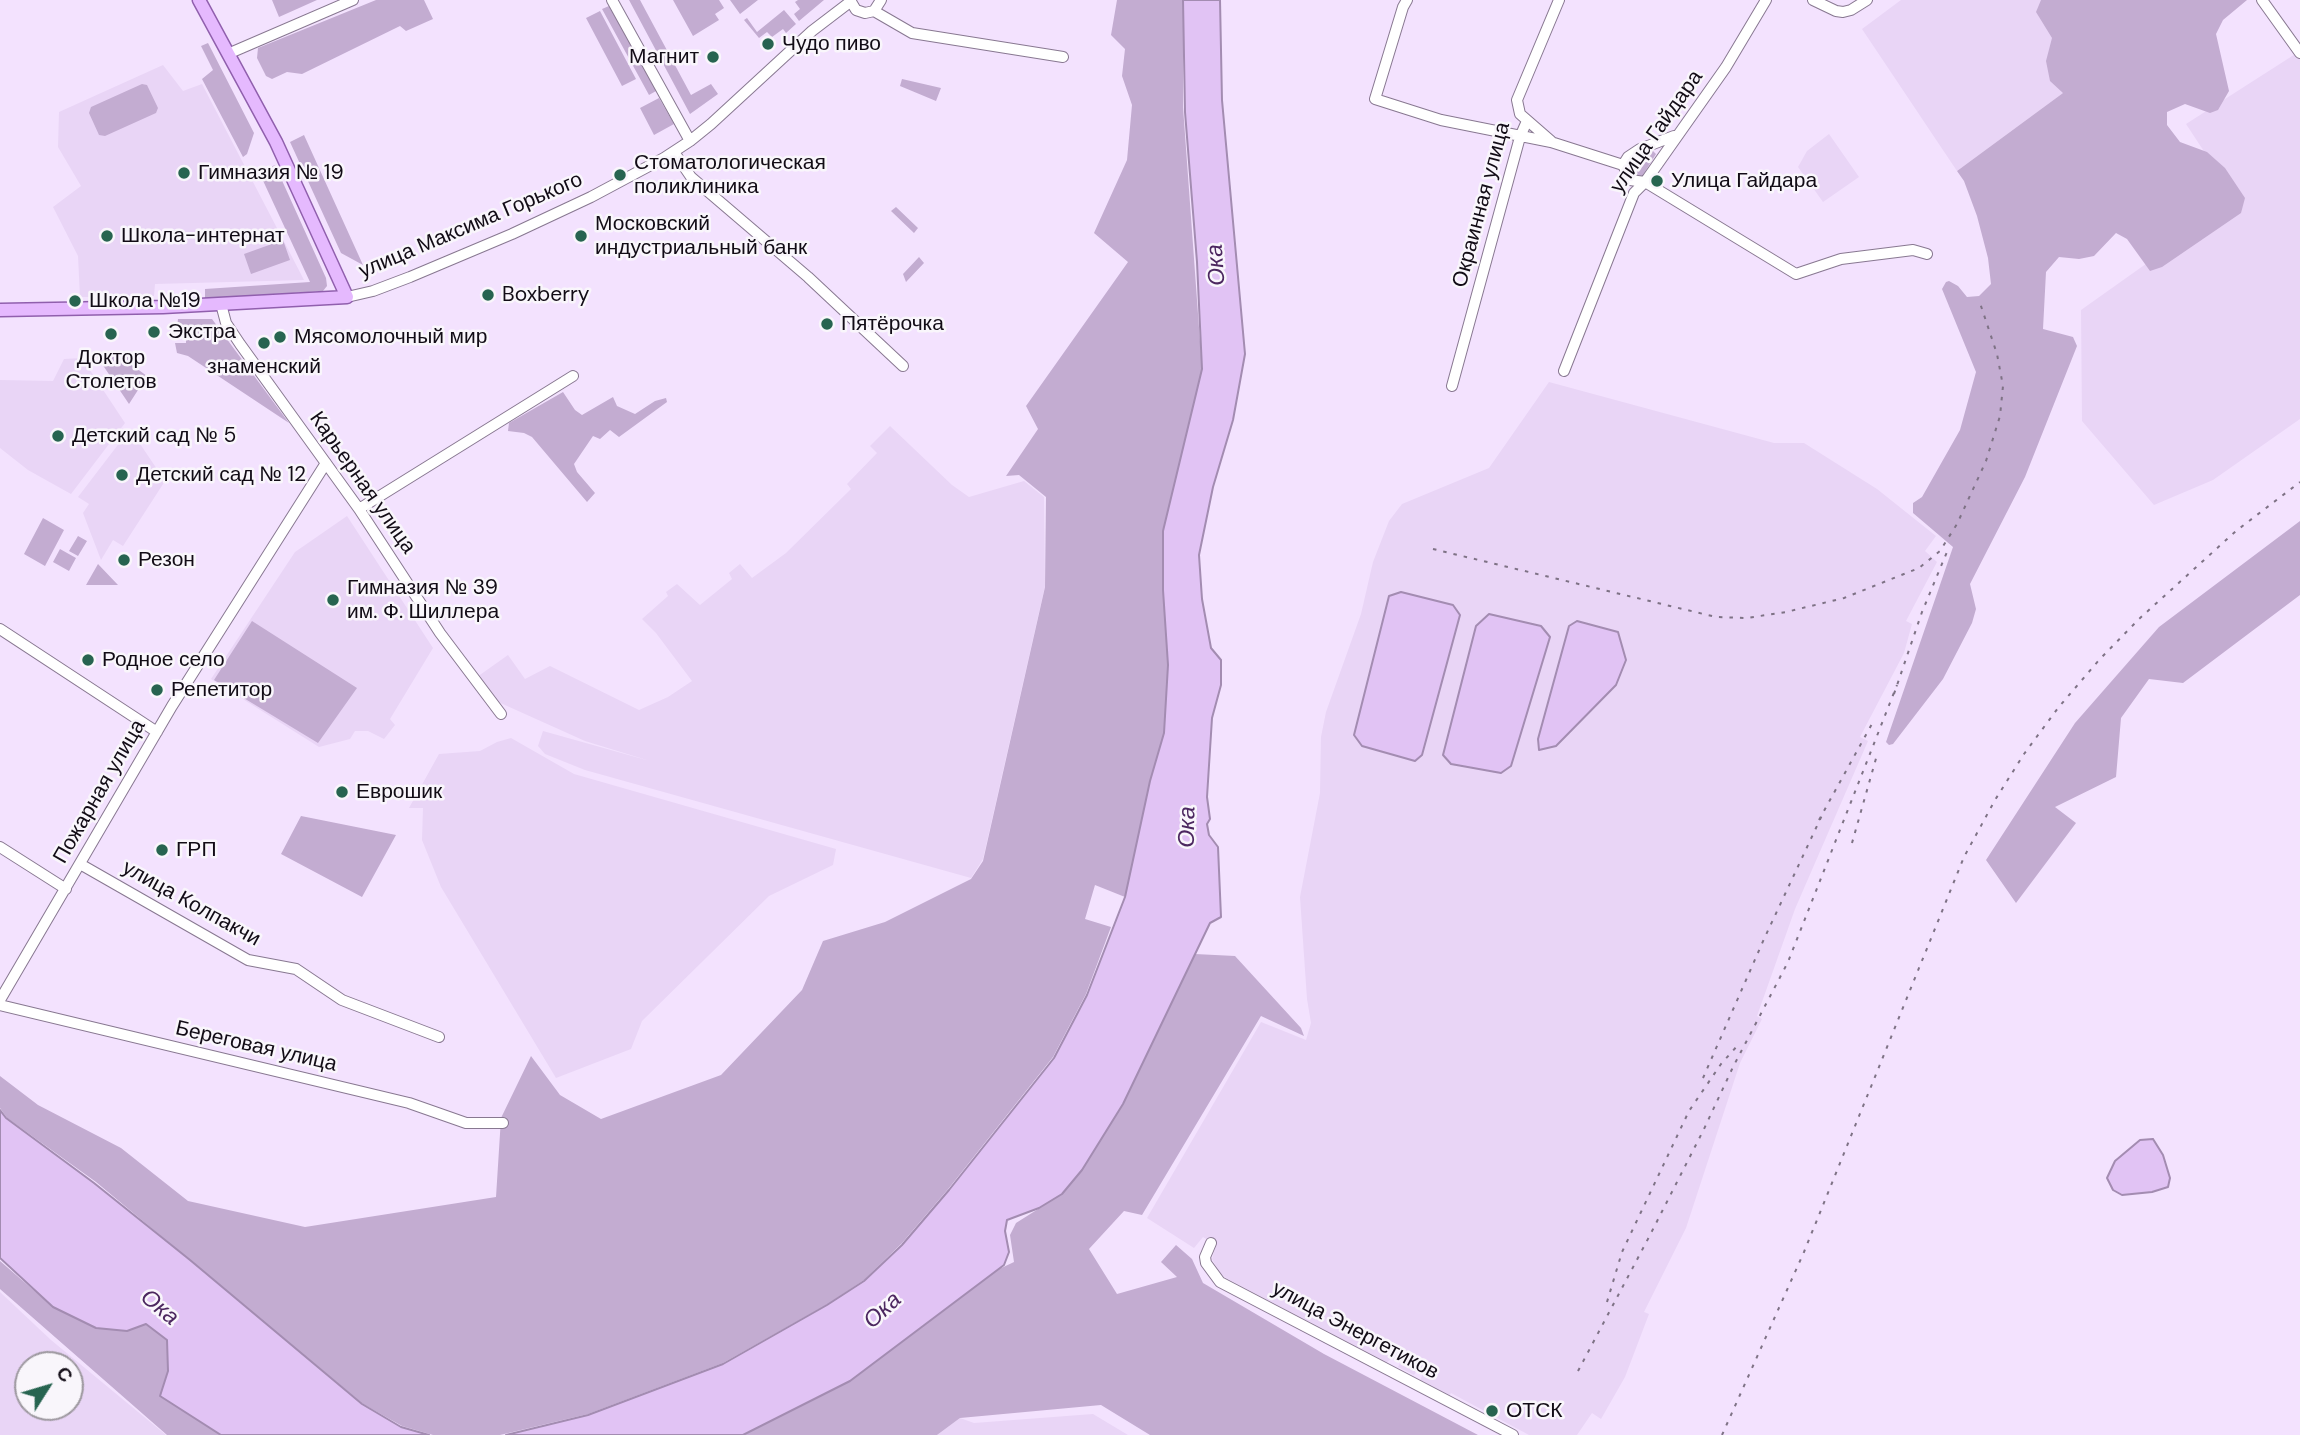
<!DOCTYPE html>
<meta charset="utf-8">
<style>
body{margin:0}
#map{position:relative;width:2300px;height:1435px;overflow:hidden;background:#f3e2fe;font-family:"DM Sans",sans-serif}
canvas{display:block}
.north{position:absolute;left:14px;top:1351px;width:70px;height:70px;box-sizing:border-box;background:#f9f6fb;border:2px solid #9d989f;border-radius:50%;rotate:53deg;font-size:19px;font-weight:700;line-height:28px;text-align:center;color:#120c16}
.north::after{content:'';display:block;margin:auto;width:24px;height:32px;background:#276450;clip-path:polygon(50% 0,100% 100%,50% 72%,0 100%)}
</style>
<div id="map">
<canvas width="2300" height="1435"></canvas>
<div class="north">С</div>
</div>
<script>
const g = document.querySelector('canvas').getContext('2d');
g.lineJoin = 'round';
function fill(path, color) { g.fillStyle = color; g.fill(path, 'evenodd'); }
const shape = rows => new Path2D(rows.map(r => 'M' + r).join(''));
function stroke(path, color, width, dash) { g.strokeStyle = color; g.lineWidth = width; g.lineCap = dash ? 'butt' : 'round'; g.setLineDash(dash || []); g.stroke(path); }
function write(font, color, halo, rows, align = 'center') {
  g.font = font + ' "DM Sans",sans-serif'; g.lineWidth = 5; g.setLineDash([]); g.textBaseline = 'middle'; g.strokeStyle = halo; g.fillStyle = color; for (const [text, x, y, turn = 0] of rows) {
    g.save(); g.translate(x, y); g.rotate((+turn || 0) * Math.PI / 180); g.textAlign = isNaN(turn) ? turn : align; if (halo) g.strokeText(text, 0, 0); g.fillText(text, 0, 0); g.restore();
  }
}
fill(shape([
 [1901,0,2068,0,2063,93,1957,171,1862,29],
 [2300,51,2300,419,2213,480,2154,505,2082,421,2081,310,2236,200,2186,124],
 [163,65,183,91,202,84,304,280,155,284,154,296,80,297,78,256,53,207,81,186,58,147,59,112],
 [1829,134,1859,177,1823,202,1798,167,1807,151],
 [82,358,125,423,71,494,28,470,0,448,0,380,53,381,64,359],
 [1549,382,1774,443,1804,443,1877,489,1936,536,1925,551,1937,562,1906,621,1912,624,1904,653,1860,737,1868,741,1795,909,1757,1016,1762,1019,1740,1063,1686,1228,1644,1312,1649,1314,1625,1377,1601,1419,1592,1413,1577,1435,1529,1435,1451,1393,1449,1396,1420,1380,1423,1374,1417,1371,1414,1375,1398,1367,1400,1363,1392,1358,1386,1363,1226,1278,1220,1273,1212,1259,1216,1245,1203,1237,1194,1248,1147,1218,1261,1022,1306,1040,1311,1023,1307,999,1300,897,1320,793,1321,737,1326,712,1361,614,1373,562,1389,521,1402,504,1489,468],
 [890,426,952,485,969,497,1024,481,1044,497,1045,586,983,859,971,878,585,770,545,754,538,746,543,731,650,761,585,741,496,701,477,677,508,655,525,679,550,666,639,710,668,697,692,681,656,633,642,619,668,596,666,592,677,584,700,605,732,579,729,573,740,564,752,578,786,553,851,489,847,484,877,453,870,446],
 [130,429,165,481,123,546,113,540,101,560,83,513,89,504,78,497],
 [347,516,433,648,390,719,395,725,384,739,368,731,355,731,350,739,319,747,211,679,295,552],
 [511,738,574,774,836,849,833,865,769,896,642,1021,631,1049,556,1078,441,887,422,840,423,808,409,808,439,754,480,751,497,742],
 [0,1292,51,1340,166,1435,0,1435],
 [28,1365,70,1365,70,1407,28,1407],
 [1093,1414,1128,1435,937,1435,960,1418,974,1423]
]), '#e9d5f6');
fill(shape([
 [272,0,317,0,279,17],
 [376,0,424,0,433,19,406,31,400,26,302,74,287,72,272,79,266,76,257,58,258,48],
 [629,0,640,0,691,95,711,84,718,94,690,114],
 [673,0,719,0,724,8,715,14,719,20,693,36],
 [730,0,758,0,740,14],
 [798,0,824,0,799,21,794,14,800,9,795,2],
 [1117,0,1183,0,1183,107,1202,369,1163,531,1163,590,1168,665,1164,733,1150,781,1125,897,1095,885,1085,919,1111,927,1086,994,1053,1057,949,1188,902,1243,864,1280,828,1304,723,1363,588,1414,500,1435,433,1435,402,1426,363,1404,96,1182,7,1118,0,1108,0,1076,38,1105,121,1148,188,1201,305,1227,496,1197,501,1118,531,1056,560,1095,601,1119,721,1075,802,990,823,941,885,922,971,879,983,861,1045,587,1046,497,1019,475,1006,476,1038,429,1026,406,1128,262,1094,233,1127,160,1132,105,1122,76,1125,49,1111,35],
 [2041,0,2247,0,2223,20,2216,34,2229,91,2218,110,2210,113,2185,104,2167,112,2167,125,2180,142,2207,152,2225,168,2245,198,2241,213,2162,267,2150,271,2127,239,2116,233,2094,256,2079,259,2059,257,2046,272,2043,329,2073,337,2077,346,2025,477,1970,584,1976,609,1972,623,1943,679,1893,744,1889,745,1886,742,1953,547,1913,513,1913,503,1922,497,1960,430,1976,372,1942,289,1946,282,1949,281,1958,286,1967,297,1979,296,1991,284,1988,258,1977,216,1964,181,1957,171,2063,93,2050,81,2046,61,2052,38,2036,12],
 [609,6,656,91,649,95,602,9],
 [784,10,796,24,786,33,783,29,772,37,767,32,759,38,744,20,747,18,757,32],
 [600,11,636,79,622,86,586,18],
 [208,43,254,133,247,154,243,157,202,79,213,70,201,46],
 [902,79,941,88,936,101,900,86],
 [142,84,147,85,158,108,156,113,105,136,99,135,89,113,91,107],
 [659,98,674,124,654,135,640,108],
 [304,135,363,265,341,253,290,142],
 [1653,151,1656,154,1641,178,1632,176,1629,169,1631,162],
 [275,165,326,278,327,286,323,291,205,299,205,289,310,282,259,172],
 [896,207,918,228,914,233,891,211],
 [283,240,290,260,251,274,244,254],
 [919,257,924,263,906,282,903,274],
 [178,319,212,319,289,423,188,356,177,353,175,343,186,343,186,328,177,327],
 [96,355,129,356,129,363,147,376,129,404],
 [563,392,575,410,582,415,613,397,617,406,635,414,655,401,666,398,667,402,619,437,610,430,600,439,593,436,574,464,577,472,595,493,587,502,532,437,524,433,508,431,509,423],
 [43,518,64,530,45,566,24,554],
 [2300,521,2300,595,2183,683,2149,679,2121,718,2116,777,2055,807,2076,823,2016,903,1986,860,2075,723,2159,627],
 [78,536,87,541,78,556,69,551],
 [60,549,76,558,69,571,53,562],
 [98,564,118,585,86,585],
 [252,621,357,688,318,743,214,680],
 [301,816,396,835,362,897,281,854],
 [1195,954,1235,956,1301,1028,1304,1036,1261,1016,1142,1215,1124,1211,1089,1249,1117,1294,1177,1277,1161,1262,1176,1245,1192,1259,1203,1283,1324,1354,1478,1435,1150,1435,1101,1405,960,1418,937,1435,743,1435,853,1379,995,1271,1014,1262,1010,1235,1016,1223,1062,1194,1082,1170,1123,1104],
 [0,1261,53,1307,127,1331,146,1324,167,1340,168,1371,160,1396,222,1435,167,1435,0,1289]
]), '#c3acd1');
const water = shape([
 [1183,0,1220,0,1222,100,1245,354,1233,420,1213,487,1199,555,1202,599,1211,648,1221,660,1221,685,1212,718,1207,797,1210,819,1207,824,1209,835,1218,847,1221,917,1210,923,1123,1104,1082,1170,1062,1194,1039,1208,1007,1220,1005,1231,1009,1252,1004,1265,850,1381,743,1435,506,1435,588,1415,723,1364,827,1305,864,1281,902,1245,949,1190,1054,1058,1087,995,1125,897,1150,781,1164,733,1168,665,1163,590,1163,531,1202,369,1197,262,1185,112,1183,0],
 [1401,592,1453,605,1460,615,1422,755,1415,761,1362,746,1354,735,1389,596,1401,592],
 [1489,614,1541,626,1550,637,1511,766,1501,773,1451,764,1443,755,1476,626,1489,614],
 [1577,621,1618,632,1626,660,1616,685,1556,746,1539,750,1538,739,1569,626,1577,621],
 [0,1110,6,1118,94,1183,190,1260,362,1404,401,1427,429,1435,221,1435,160,1396,168,1371,167,1340,146,1324,127,1331,96,1328,53,1307,0,1258,0,1110],
 [2153,1139,2163,1155,2170,1178,2168,1187,2152,1192,2122,1195,2113,1190,2107,1178,2115,1161,2140,1140,2153,1139]
]);
fill(water, '#e1c3f4');
stroke(water, '#a38cb1', 2);
const minor = shape([
 [612,0,690,141],
 [850,0,856,10,865,13,874,11,881,0],
 [1407,0,1403,7,1375,99,1441,120,1551,142,1623,165],
 [1813,0,1836,11,1843,12,1851,10,1867,0],
 [2262,0,2300,53],
 [874,11,912,33,1063,57],
 [230,53,353,0],
 [1674,136,1640,149,1628,157,1623,165,1630,180,1645,182,1796,274,1841,259,1913,250,1927,254],
 [1551,141,1520,114,1517,100,1559,0],
 [674,152,691,177,808,277,903,366],
 [347,297,373,291,410,277,512,234,591,197,664,158,690,141,711,124,812,31,850,2],
 [221,304,226,323,240,344,359,509,440,633,501,714],
 [1564,371,1634,193,1645,182,1726,67,1766,0],
 [1452,386,1520,137,1527,121],
 [359,509,573,376],
 [0,629,157,732],
 [0,847,66,889],
 [80,864,248,960,296,969,342,1000,439,1037],
 [0,1000,172,706,326,463],
 [0,1005,409,1103,466,1123,503,1123],
 [1211,1243,1205,1257,1206,1263,1220,1282,1513,1435]
]);
const major = shape([
 [0,310,163,307,347,297,276,142,199,0]
]);
stroke(minor, '#887891', 12);
stroke(major, '#905fad', 15);
stroke(minor, '#fff', 10);
stroke(major, '#e5b9fe', 12);
stroke(shape([
 [1433,549,1716,617,1747,618,1786,612,1844,598,1919,568,1940,551,1957,524,1986,461,2000,416,2003,386,1997,354,1979,300],
 [1894,694,1922,612,1949,547],
 [1819,820,1873,722],
 [1852,843,1877,755],
 [1703,1078,1764,939,1823,813],
 [1607,1302,1622,1252,1689,1111,1721,1064,1738,1045],
 [1578,1371,1649,1237,1704,1129,1733,1067,1788,962,1897,685],
 [1722,1435,1804,1252,1964,857,1995,800,2024,754,2058,708,2099,660,2139,619,2236,531,2300,482]
]), '#7e7285', 2, [3.5, 7]);
for (const [x, y, r, color] of [
 [768,44,7,"#276450"],
 [713,57,7,"#276450"],
 [184,173,7,"#276450"],
 [620,175,7,"#276450"],
 [1657,181,7,"#276450"],
 [107,236,7,"#276450"],
 [581,236,7,"#276450"],
 [488,295,7,"#276450"],
 [75,301,7,"#276450"],
 [827,324,7,"#276450"],
 [154,332,7,"#276450"],
 [111,334,7,"#276450"],
 [280,337,7,"#276450"],
 [264,343,7,"#276450"],
 [58,436,7,"#276450"],
 [122,475,7,"#276450"],
 [124,560,7,"#276450"],
 [333,600,7,"#276450"],
 [88,660,7,"#276450"],
 [157,690,7,"#276450"],
 [342,792,7,"#276450"],
 [162,850,7,"#276450"],
 [1492,1411,7,"#276450"]
]) { const dot = new Path2D(); dot.arc(x, y, r, 0, 2 * Math.PI); g.fillStyle = color; g.fill(dot); stroke(dot, '#f9f6fb', 2.5); }
write('21px', '#120c16', '#f9f6fb', [
 ["Чудо пиво",782,44],
 ["Магнит",699,57,"right"],
 ["Стоматологическая",634,163],
 ["поликлиника",634,187],
 ["Гимназия № 19",198,173],
 ["Улица Гайдара",1671,181],
 ["Московский",595,224],
 ["индустриальный банк",595,248],
 ["Школа-интернат",121,236],
 ["Boxberry",502,295],
 ["Школа №19",89,301],
 ["Пятёрочка",841,324],
 ["Экстра",168,332],
 ["Мясомолочный мир",294,337],
 ["Доктор",111,358,"center"],
 ["Столетов",111,382,"center"],
 ["знаменский",264,367,"center"],
 ["Детский сад № 5",72,436],
 ["Детский сад № 12",136,475],
 ["Резон",138,560],
 ["Гимназия № 39",347,588],
 ["им. Ф. Шиллера",347,612],
 ["Родное село",102,660],
 ["Репетитор",171,690],
 ["Еврошик",356,792],
 ["ГРП",176,850],
 ["ОТСК",1506,1411]
], 'left');
write('21px', '#120c16', '#f9f6fb', [
 ["улица Гайдара",1657,132,-55],
 ["Окраинная улица",1482,205,-75],
 ["улица Максима Горького",471,226,-23],
 ["Карьерная улица",362,483,55],
 ["Пожарная улица",100,792,-60],
 ["улица Колпакчи",191,904,29],
 ["Береговая улица",256,1047,13],
 ["улица Энергетиков",1355,1331,28]
]);
write('italic 23px', '#4c2760', '#f9f6fb', [
 ["Ока",1217,265,-94],
 ["Ока",1188,827,-89],
 ["Ока",159,1308,40],
 ["Ока",883,1311,-43]
]);
</script>
